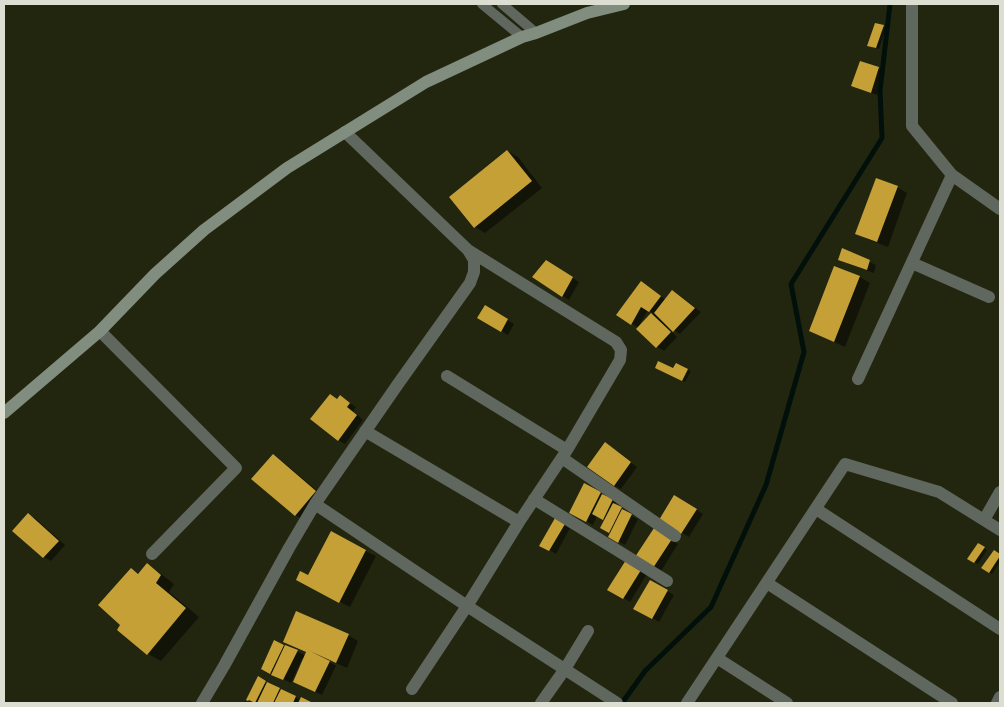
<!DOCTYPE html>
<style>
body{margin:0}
#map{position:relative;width:1004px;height:707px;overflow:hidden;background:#23260f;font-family:Roboto,sans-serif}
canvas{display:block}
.frame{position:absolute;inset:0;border:5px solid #dbded0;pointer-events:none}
</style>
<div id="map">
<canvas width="1004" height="707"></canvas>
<div class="frame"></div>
</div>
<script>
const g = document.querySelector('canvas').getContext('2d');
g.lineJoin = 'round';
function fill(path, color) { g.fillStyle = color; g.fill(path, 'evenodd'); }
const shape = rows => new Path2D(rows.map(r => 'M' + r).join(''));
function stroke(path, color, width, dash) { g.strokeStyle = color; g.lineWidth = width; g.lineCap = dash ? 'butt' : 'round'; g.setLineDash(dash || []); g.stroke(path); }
fill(shape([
 [883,27,886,28,879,49,872,47],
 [861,62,879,69,885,72,877,95,859,89,853,85],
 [507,151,518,157,542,188,485,233,475,227],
 [897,187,907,193,888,247,867,239,857,233],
 [843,250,876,265,874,273,846,263,839,260],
 [546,262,579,282,569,300,563,296],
 [835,267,860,277,870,283,845,347,821,336],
 [648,287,666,300,673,291,701,312,680,334,670,328,669,329,677,337,664,351,657,347,639,328,618,315],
 [648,310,653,313,640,327,639,326],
 [485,306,514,324,508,335,479,318],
 [676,365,691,371,685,382,656,367,674,370],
 [340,397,356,407,353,411,363,420,345,444,338,440,338,400],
 [612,448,637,467,621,489,614,485],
 [273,456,283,462,326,498,306,521,295,515],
 [585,485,616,502,614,505,624,510,623,512,638,519,625,545,609,537,611,533,602,528,605,520,597,516,593,525,570,512],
 [675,496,703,514,689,537,660,520],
 [28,515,35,518,65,545,51,561,44,557,14,531],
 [555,520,570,528,556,554,541,545],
 [654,529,678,544,661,571,637,557],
 [978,544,987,550,978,564,969,559],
 [365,551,376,556,350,607,308,586,309,577],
 [995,551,1000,555,1000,562,992,574,983,568],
 [626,561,647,574,630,602,609,589],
 [147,565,160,573,174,584,169,592,199,617,161,661,148,654,122,625,131,569,139,574],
 [650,581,674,595,659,622,635,608],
 [348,635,358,641,347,668,329,660,328,661,336,666,322,695,301,685,304,660,302,659,291,683,269,672,275,642,297,651,306,656,307,653,284,642],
 [258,678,301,700,302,699,310,703,258,703,248,698]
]), '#0007');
stroke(shape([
 [622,703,645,671,711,607,766,485,804,352,791,284,882,138,880,91,890,4]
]), '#02100b', 5);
fill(shape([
 [875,23,884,25,876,48,867,46],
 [860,61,879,67,871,93,851,86],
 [507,150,532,181,474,228,449,197],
 [876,178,898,186,877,242,855,234],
 [842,248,870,260,867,270,838,260],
 [546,260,573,277,562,297,532,277],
 [834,266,860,276,834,342,809,331],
 [641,281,661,296,649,312,641,307,631,325,616,315],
 [672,290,695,308,673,332,654,313],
 [485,305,508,319,501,332,477,318],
 [651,313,671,332,656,348,636,329],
 [658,361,673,368,676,363,688,369,682,381,655,368],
 [330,394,337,399,340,395,350,403,347,407,357,415,338,441,310,419],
 [605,442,631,462,614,486,587,467],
 [273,454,316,491,295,516,251,479],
 [584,483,601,492,586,522,569,513],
 [602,494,613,499,603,520,592,514],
 [674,495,697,509,681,534,659,520],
 [613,503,622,507,609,533,600,528],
 [622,509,632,514,618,543,608,537],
 [28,513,59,541,43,558,12,531],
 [555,518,565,524,549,551,539,546],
 [654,528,672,539,653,568,635,557],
 [331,531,366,550,339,603,296,580,300,571,308,575],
 [978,543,985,547,974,563,967,559],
 [994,550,1000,554,1000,556,989,573,981,568],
 [626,560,641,570,623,599,607,590],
 [147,563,161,575,156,583,186,608,147,655,117,630,120,625,98,605,131,568,138,574],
 [650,580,668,590,652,619,633,609],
 [296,611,349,634,336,663,310,651,330,661,315,692,293,682,306,652,283,642],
 [274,640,284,645,270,674,261,669],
 [285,645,298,650,283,680,271,675],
 [258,676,266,681,255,703,249,700,248,701,246,700],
 [267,682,280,688,273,703,257,703],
 [281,689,296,696,293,703,274,703],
 [301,697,313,703,298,703]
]), '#c4a037');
stroke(shape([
 [482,4,522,37],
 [502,4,536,33]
]), '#5f675e', 10);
stroke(shape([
 [912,4,912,126,952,175,1000,209],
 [468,250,616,342,621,350,620,360,567,450],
 [912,263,989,297],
 [100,331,236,468,152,554],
 [858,379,952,175],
 [365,431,519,522],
 [562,458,675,536],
 [534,499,667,581],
 [315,504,467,606,617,703],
 [816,509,1000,629],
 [984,520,1000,492],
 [767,583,952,703],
 [717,658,787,703],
 [412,689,467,606,519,522,567,450,447,376],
 [202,703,224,666,289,548,315,504,398,384,470,283,474,272,474,260,468,250,345,132],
 [541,703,565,669,588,631],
 [687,703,845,464,939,492,1000,530],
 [997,703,1000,697]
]), '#5f675e', 12);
stroke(shape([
 [4,413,100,331,155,274,204,230,287,168,426,82,522,37,536,33,587,13,624,4]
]), '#808d7f', 12);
</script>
